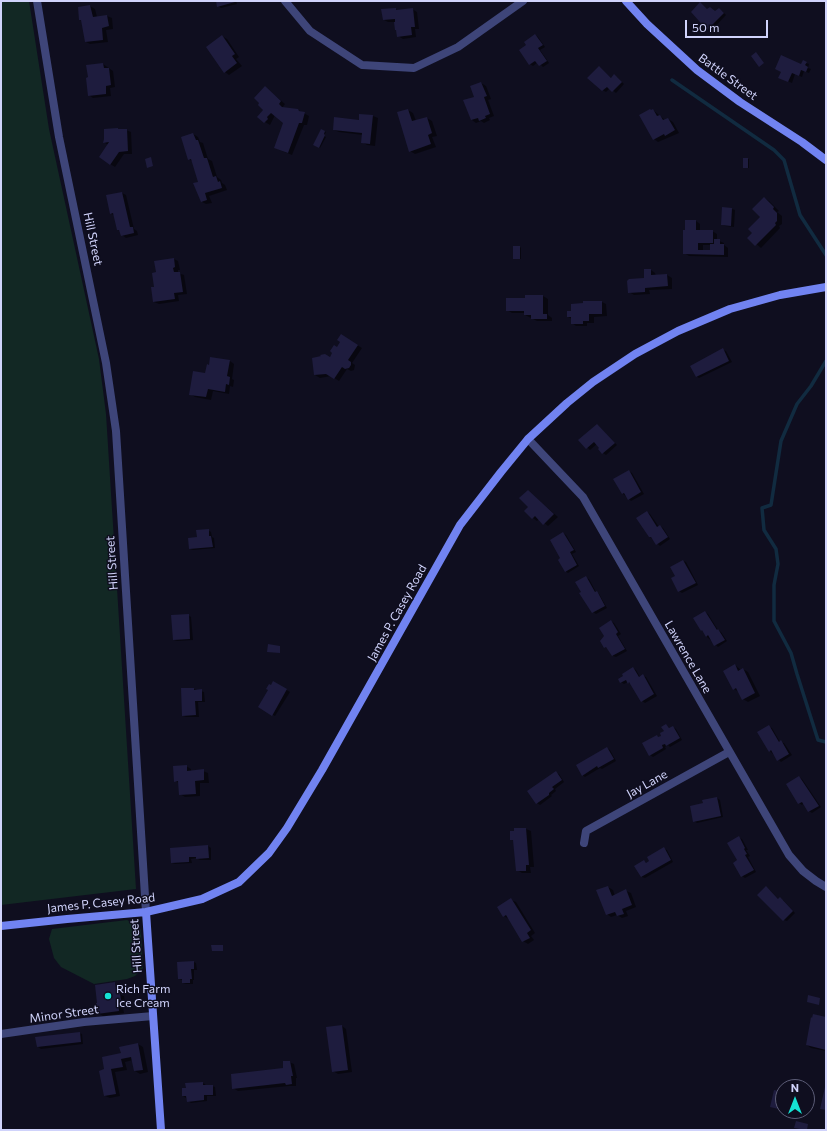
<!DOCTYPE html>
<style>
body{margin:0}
#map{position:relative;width:827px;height:1131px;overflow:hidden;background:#0f0e1f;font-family:Commissioner,sans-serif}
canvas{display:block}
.frame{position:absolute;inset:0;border:2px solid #d0d3fb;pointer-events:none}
.north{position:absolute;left:775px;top:1079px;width:40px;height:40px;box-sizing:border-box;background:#0f0e1f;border:1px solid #5c5d77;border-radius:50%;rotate:0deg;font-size:11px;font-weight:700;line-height:16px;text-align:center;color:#d0d3fb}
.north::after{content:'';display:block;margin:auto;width:14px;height:18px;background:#15e2d4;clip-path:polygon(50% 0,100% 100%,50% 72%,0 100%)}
.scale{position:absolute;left:685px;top:20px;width:83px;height:18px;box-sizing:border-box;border:2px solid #d0d3fb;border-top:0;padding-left:5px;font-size:12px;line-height:14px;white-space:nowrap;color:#d0d3fb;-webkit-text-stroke:3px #0f0e1f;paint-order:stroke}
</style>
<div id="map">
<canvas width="827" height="1131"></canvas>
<div class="frame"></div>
<div class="north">N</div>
<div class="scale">50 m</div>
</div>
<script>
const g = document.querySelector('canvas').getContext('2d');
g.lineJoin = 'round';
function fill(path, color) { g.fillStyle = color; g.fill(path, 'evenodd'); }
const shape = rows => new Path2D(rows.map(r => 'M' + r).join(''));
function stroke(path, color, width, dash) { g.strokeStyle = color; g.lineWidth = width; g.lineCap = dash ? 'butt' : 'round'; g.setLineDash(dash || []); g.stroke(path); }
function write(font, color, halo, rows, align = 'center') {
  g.font = font + ' Commissioner,sans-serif'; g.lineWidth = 3; g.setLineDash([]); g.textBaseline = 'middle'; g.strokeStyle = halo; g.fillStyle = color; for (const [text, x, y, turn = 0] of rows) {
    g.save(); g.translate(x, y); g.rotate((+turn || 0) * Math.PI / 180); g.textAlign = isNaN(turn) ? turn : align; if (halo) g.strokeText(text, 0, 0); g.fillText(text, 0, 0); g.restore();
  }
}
fill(shape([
 [1,1,29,1,49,129,99,359,106,414,136,889,1,905],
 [127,920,135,924,141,930,143,968,135,976,127,979,94,984,61,967,54,958,49,939,52,929]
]), '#122824');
fill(shape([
 [217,1,236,1,237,4,221,8,218,6],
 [701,4,708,10,710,8,716,12,722,11,726,15,711,31,708,29],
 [90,6,95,9,97,17,107,16,112,18,113,29,106,30,108,42,90,44,86,42,83,21,80,20],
 [395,9,399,11,412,9,417,12,419,29,415,29,416,37,403,39,398,36,395,22,388,22,384,20],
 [535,35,538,37,545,47,540,50,549,63,543,67,538,62,533,66,530,64,528,45],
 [222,36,227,39,239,57,236,59,242,66,229,75,225,72],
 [806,63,809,64,808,68,811,69,809,73,804,71,802,77,795,74,792,83,783,79],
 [103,64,113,71,115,87,110,88,111,96,93,98,89,95],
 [599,67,611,78,617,77,624,84,616,93,610,88,606,92,599,88],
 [481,83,486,86,491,99,488,100,494,116,489,118,490,120,484,123,481,121,476,123,472,120,475,97],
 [265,87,285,104,282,108,298,110,309,116,307,125,304,125,292,155,275,148,284,123,275,115,270,125,265,122],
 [408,110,413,113,416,121,427,118,432,121,437,136,432,137,436,147,415,154,410,151],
 [653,110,665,120,668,119,673,122,679,133,658,142,654,139,652,111],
 [373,116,378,118,375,146,367,145,362,142,363,135,339,132,334,130],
 [105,129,118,129,121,130,126,130,131,132,132,154,124,154,115,167,110,164,108,145,104,142],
 [321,130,326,132,324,136,326,137,320,148,314,145],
 [193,134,198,137,200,142,203,143,208,159,212,161,217,177,221,180,222,183,225,185,227,190,209,196,212,203,206,204,202,202,199,182,193,162,189,159],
 [744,159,749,159,749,168,744,168],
 [122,193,126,195,134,229,137,231,138,235,126,238,122,235,121,231,118,230,115,215,111,214],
 [764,198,769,201,779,211,777,212,782,216,782,224,779,226,780,228,761,248,749,238,754,233,762,217],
 [732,209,735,210,734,227,725,226,722,225],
 [696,221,700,224,700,231,712,231,717,234,717,240,724,243,724,245,728,248,728,257,689,256,684,253],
 [703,245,711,245,711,251,703,251],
 [520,247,521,248,521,259,515,259],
 [174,259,178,261,180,270,178,270,178,273,184,275,187,294,178,295,179,301,159,304,154,302,157,273],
 [651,270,655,273,656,276,667,275,672,278,672,289,649,290,650,294,634,295,629,292,645,279],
 [526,296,543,296,548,299,548,315,552,318,552,321,537,321,525,315,525,313,512,313,507,310,526,299],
 [602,302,606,304,607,316,594,317,594,323,587,323,587,326,576,326,572,323,572,319,568,317],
 [341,335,362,348,352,363,355,365,354,370,351,371,347,369,339,381,331,376,320,378,315,375,337,348,342,342],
 [723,350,726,351,732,362,699,378,696,376],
 [230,361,234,364,232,379,234,380,233,387,230,386,229,394,213,391,211,400,195,397,190,394,206,374],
 [597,425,617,445,606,455,603,453,597,444,590,450,580,440],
 [629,471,632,473,644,494,631,501,622,493],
 [528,491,558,517,548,526,539,519,537,521,533,518,529,507],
 [647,512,650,514,659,527,660,526,663,528,670,539,660,546,649,536],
 [208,530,211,532,212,537,214,538,215,548,193,550,190,549,198,538],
 [563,533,566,535,576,552,572,554,579,566,568,573,565,571,562,558],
 [683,561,686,562,698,585,682,593,679,591,672,578,676,576],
 [586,578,589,579,596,592,599,594,607,608,596,614,593,612],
 [705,612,708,614,718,630,721,632,727,641,718,647,706,636],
 [188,615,191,617,193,640,177,641,174,640],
 [611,621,614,623,621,634,618,636,627,651,616,657,613,656,609,648,605,647,606,637],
 [735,665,741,670,743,669,748,672,760,696,748,702,743,699,739,692,734,689],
 [633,668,636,670,640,677,643,676,646,677,657,696,645,703,642,701,631,684,628,682,624,684,621,682],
 [274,682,290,692,275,716,259,707],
 [194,689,204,692,205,702,198,702,199,717,186,717,183,716],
 [666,725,671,729,673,727,676,729,682,740,670,747,668,745,665,747,666,749,653,757,650,755,659,738,662,736,665,732],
 [769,727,772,728,780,742,784,743,792,755,781,762,770,751],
 [607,748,610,750,616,761,602,769,600,768,585,777,582,775],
 [186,766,191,769,191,771,203,771,208,773,209,783,200,783,200,796,185,797,180,794,179,783,175,781],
 [556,773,559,774,564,782,555,789,556,791,551,795,552,796,540,805,537,803],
 [799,777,802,779,821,807,812,813,809,811,804,803,802,805,799,803],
 [717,798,720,800,723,817,697,823,694,821,704,804],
 [526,829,531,831,534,867,530,867,531,873,522,873,517,870,514,841,511,839],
 [739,838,742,839,748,850,746,850,750,856,748,857,756,872,745,878,742,876,739,861],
 [208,846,211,848,211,860,200,860,196,858,191,859,192,863,175,864,172,863],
 [664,849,667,850,673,862,645,878,642,877,636,866,644,861,648,864],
 [608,887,613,890,615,896,626,891,631,893,636,907,626,911,628,916,622,918,617,915,611,917,607,914],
 [769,889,779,900,783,900,795,913,787,921,784,920],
 [511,900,516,902,535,933,531,936,534,940,528,944,523,941,509,919,504,916],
 [194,962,196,963,197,970,194,970,194,980,193,980,193,984,186,984,183,983,183,980,179,979],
 [115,983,120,986,121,995,124,996,125,1002,122,1002,124,1013,103,1016,98,1013],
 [826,1018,826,1051,811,1048,807,1045,813,1019],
 [342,1026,346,1029,352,1072,338,1074,333,1071],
 [79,1033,82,1034,83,1044,41,1049,38,1047],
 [138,1044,143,1047,148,1072,140,1074,135,1071,133,1060,125,1062,127,1070,115,1072,120,1096,110,1098,105,1096,105,1070,122,1054],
 [289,1062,294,1064,297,1078,296,1078,296,1086,289,1086,238,1091,233,1088,284,1069],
 [202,1083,205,1084,206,1086,212,1086,215,1087,216,1096,207,1096,207,1101,191,1103,188,1101,186,1098,183,1096],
 [784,1111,798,1111,797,1115]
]), '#0007');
stroke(shape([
 [672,80,774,150,784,160,800,215,826,255],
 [826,361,811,386,797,404,781,441,771,505,762,508,764,530,776,549,778,564,774,585,774,621,791,653,797,674,818,740,826,742]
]), '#112b40', 3.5);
fill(shape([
 [216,1,234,1,235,2,217,7],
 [700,2,707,9,710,7,715,11,719,8,724,13,707,30,691,12],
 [90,5,93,17,107,15,109,26,102,28,103,40,85,42,81,20,79,20,78,7],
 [396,8,396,10,413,8,415,27,411,27,412,35,397,37,396,30,395,30,394,22,395,22,395,19,383,20,381,9],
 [535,34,543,45,538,48,547,61,539,66,535,61,529,65,519,50,526,45,524,42],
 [222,35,235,54,232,56,237,63,224,73,206,47],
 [756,52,764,63,759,67,751,56],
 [781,55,801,64,803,60,807,62,805,65,808,67,806,72,801,70,799,76,792,73,788,82,778,78,781,72,775,69],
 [103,63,104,68,109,68,111,85,106,86,106,94,88,96,86,78,88,77,86,65],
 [599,66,611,78,614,74,622,82,612,92,607,87,602,91,587,78],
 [481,82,487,96,484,97,490,114,485,116,486,118,479,121,478,118,471,120,463,100,474,97,470,86],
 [265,86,281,101,279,104,282,107,298,109,299,111,305,112,302,123,299,123,288,153,274,148,283,123,271,113,267,117,268,119,264,123,257,117,263,110,258,105,259,103,254,98],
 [408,109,412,121,427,117,432,133,428,135,431,144,409,152,397,112],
 [650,109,651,110,653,109,657,116,660,115,663,120,668,118,675,130,665,136,664,134,653,140,639,115],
 [359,114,373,115,370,144,361,143,362,133,333,130,334,117,359,120],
 [118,128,118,129,127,129,128,151,119,152,110,165,99,157,109,142,103,143,104,139,104,129],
 [321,129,325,131,324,134,325,135,319,148,313,145],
 [193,133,196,140,198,140,204,158,207,158,213,177,216,176,218,182,220,181,222,188,205,193,207,200,201,202,193,183,198,182,191,159,188,160,181,137],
 [151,157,153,166,147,168,145,159],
 [743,158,748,158,748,168,743,168],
 [122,192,130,227,133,227,134,233,121,236,119,230,117,230,113,213,110,214,106,195],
 [764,197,774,207,773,209,777,213,777,221,775,223,776,225,755,246,747,238,752,233,748,229,760,217,752,209],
 [722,207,732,208,731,226,721,225],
 [685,220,696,220,696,230,713,230,713,243,698,243,698,250,710,250,710,244,714,244,714,239,720,239,720,244,724,244,724,255,683,254,683,230,685,230],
 [513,246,520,246,520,259,513,259],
 [174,258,175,267,173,268,174,272,180,272,183,292,174,293,175,299,153,302,151,287,154,287,152,273,156,272,154,261],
 [644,269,651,269,651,275,667,274,668,286,645,288,645,292,628,293,627,281,629,279,644,278],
 [525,295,543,295,543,314,547,314,547,319,531,319,531,315,524,315,524,311,506,311,506,298,525,298],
 [583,301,602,301,602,314,589,314,589,321,583,321,583,324,571,324,571,317,567,317,567,311,571,311,571,304,583,303],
 [341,334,358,345,348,360,351,362,351,365,349,368,345,369,342,367,334,379,326,374,314,375,312,358,321,356,320,355,325,354,330,357,332,353,330,351,334,345,337,347,340,342,337,340],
 [723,348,729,361,696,377,690,366],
 [210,357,230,360,227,376,230,377,229,385,226,384,225,392,208,389,206,397,189,395,193,371,205,373,207,364,209,365],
 [597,424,615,443,602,454,598,449,599,448,594,442,586,449,578,440],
 [629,470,641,492,628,500,624,493,622,494,613,479],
 [528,490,554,514,543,525,535,516,532,519,524,511,528,507,519,498],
 [647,511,657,527,660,525,668,537,656,545,651,537,649,537,636,518],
 [209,529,209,536,211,536,213,547,189,549,188,538,197,537,196,530],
 [563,532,574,550,570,552,577,565,565,572,558,560,560,558,550,540],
 [683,560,696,583,678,592,671,578,675,576,670,567],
 [586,576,595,592,597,591,605,606,592,613,579,593,581,592,575,582],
 [705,611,717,630,718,629,725,640,714,646,708,635,706,637,702,630,701,631,693,618],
 [189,614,190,639,173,640,171,615],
 [611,620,618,632,616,634,625,649,612,656,606,647,604,648,600,641,604,636,599,628],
 [268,644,280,646,280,653,267,652],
 [735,664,738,671,743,668,755,693,742,700,736,688,733,690,723,671],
 [633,667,639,677,643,674,654,694,641,702,629,682,628,684,626,680,620,683,618,679,623,676,622,674],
 [273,681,287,689,272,716,258,707,268,690,266,689,269,684,271,685],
 [181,688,194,688,194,690,202,689,202,701,195,701,196,715,182,716],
 [666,724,669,728,673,726,680,738,666,746,665,744,662,745,663,748,649,756,642,743,657,735,658,737,661,736,660,733,664,731,661,727],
 [769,725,779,742,781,740,789,754,777,761,771,750,769,752,757,732],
 [607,747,614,759,598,768,597,766,582,776,576,765],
 [187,765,187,771,204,769,204,780,195,781,196,794,179,795,178,781,174,782,173,766],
 [556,771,562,780,552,787,554,789,549,793,549,795,536,804,527,791],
 [799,776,819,806,808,812,802,802,798,804,786,784],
 [717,797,721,816,693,822,690,806,703,803,702,800],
 [514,828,526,828,529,865,526,865,526,871,516,871,513,840,510,840,510,831,514,831],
 [739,836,745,848,744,849,747,854,745,855,754,870,741,877,733,863,737,860,727,843],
 [208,845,209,858,196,859,196,857,189,857,189,862,171,863,170,848],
 [664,847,671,860,641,877,634,866,644,860,646,863,649,861,647,857],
 [608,886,612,896,626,889,632,905,622,909,624,914,617,916,615,912,606,915,596,890],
 [766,886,778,899,780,897,793,911,783,921,757,895],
 [511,898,531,930,527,933,530,938,522,942,506,915,503,917,497,907],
 [211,945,223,945,223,951,212,951],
 [194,961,194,969,191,969,192,979,190,979,190,983,182,983,182,979,178,979,177,962],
 [115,982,117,993,120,993,121,1000,118,1000,119,1011,97,1014,96,1003,97,1003,95,985],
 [808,995,820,998,819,1005,807,1002],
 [813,1014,826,1017,826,1050,806,1045,811,1017,812,1018],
 [342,1025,348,1070,332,1072,326,1027],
 [80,1032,81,1042,37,1047,35,1037],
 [138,1043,143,1070,134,1071,131,1057,121,1059,123,1067,111,1069,116,1094,104,1096,99,1071,104,1069,102,1057,121,1053,119,1047],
 [283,1061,290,1061,293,1076,291,1076,292,1084,286,1085,285,1083,232,1089,231,1074,283,1068],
 [203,1082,203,1085,213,1085,213,1095,204,1095,204,1100,187,1102,186,1096,182,1096,182,1088,186,1088,185,1083],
 [825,1087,826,1087,826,1110,820,1109],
 [774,1090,783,1092,783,1110,770,1107],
 [796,1121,808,1124,807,1130,794,1128]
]), '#1e1c3e');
stroke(shape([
 [37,1,59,137,106,363,116,431,146,912],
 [285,1,310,31,362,65,414,68,458,47,523,1],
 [528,439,583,497,789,855,803,871,816,881,826,887],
 [584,843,586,831,729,752],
 [1,1034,84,1022,153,1016]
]), '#3e4579', 8);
stroke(shape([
 [626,1,647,24,697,70,740,102,802,142,826,160],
 [146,912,161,1130],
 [1,926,67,919,146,912,202,899,239,882,269,853,287,828,322,770,460,525,501,472,528,439,567,403,593,382,635,354,678,331,730,309,780,295,826,287]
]), '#7183f1', 8);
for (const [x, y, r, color] of [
 [108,996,4,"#15e2d4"]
]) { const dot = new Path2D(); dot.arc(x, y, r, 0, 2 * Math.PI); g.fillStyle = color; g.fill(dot); stroke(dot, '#0f0e1f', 1.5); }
write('12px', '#d0d3fb', '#0f0e1f', [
 ["Battle Street",728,77,36],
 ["Hill Street",93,239,78],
 ["Hill Street",112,563,-94],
 ["James P. Casey Road",397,613,-61],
 ["Lawrence Lane",688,657,60],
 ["Jay Lane",647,784,-29],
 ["James P. Casey Road",101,903,-6],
 ["Hill Street",136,946,-94],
 ["Minor Street",64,1014,-8]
]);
write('12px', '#d0d3fb', '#0f0e1f', [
 ["Rich Farm",116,989],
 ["Ice Cream",116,1003]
], 'left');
</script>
